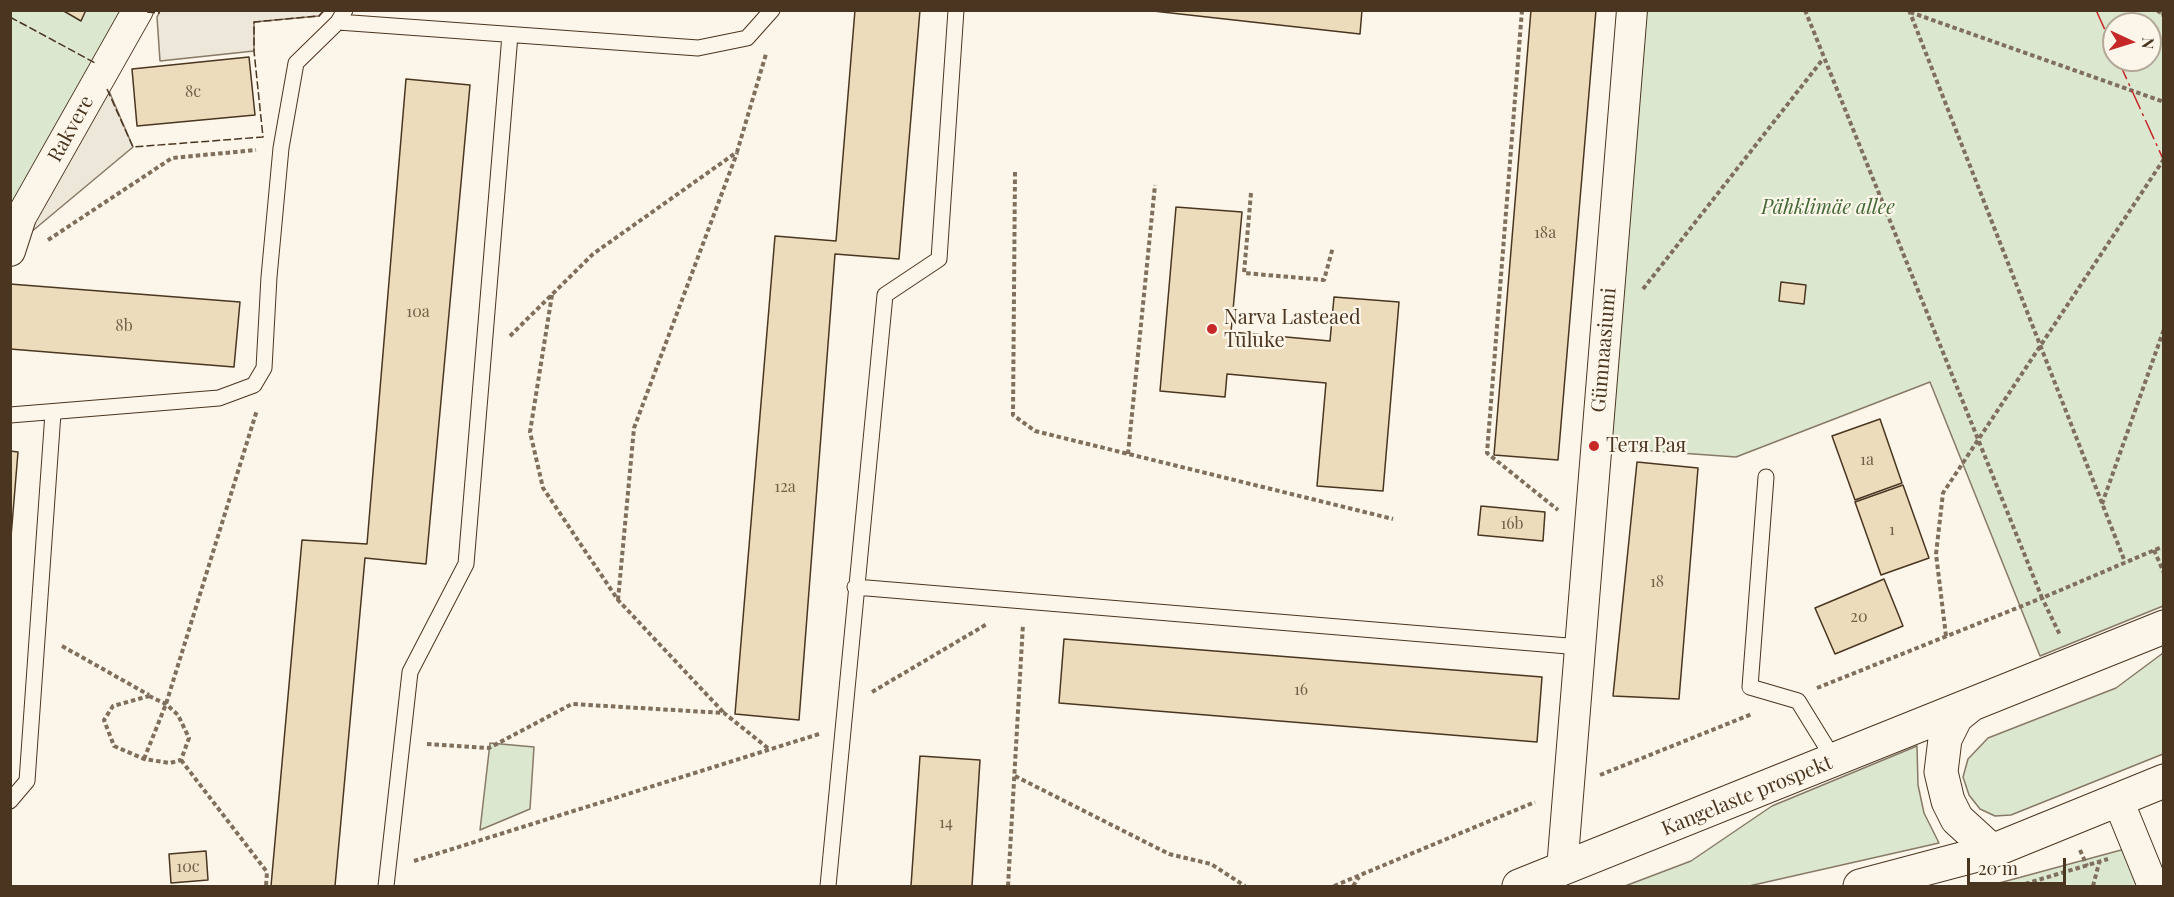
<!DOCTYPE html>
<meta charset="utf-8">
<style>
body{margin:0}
#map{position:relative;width:2174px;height:897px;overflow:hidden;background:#fbf6e9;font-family:"Playfair Display",serif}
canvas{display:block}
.frame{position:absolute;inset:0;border:12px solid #4a3520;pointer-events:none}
.north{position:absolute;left:2102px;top:12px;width:60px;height:60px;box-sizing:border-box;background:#fbf6e9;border:2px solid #b4a999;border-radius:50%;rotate:94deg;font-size:16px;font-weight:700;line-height:24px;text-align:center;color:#4a3520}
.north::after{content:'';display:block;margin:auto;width:21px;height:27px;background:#c62828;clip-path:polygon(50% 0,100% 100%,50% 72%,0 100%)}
.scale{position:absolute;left:1967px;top:858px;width:99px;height:27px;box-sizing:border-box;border:3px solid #4a3520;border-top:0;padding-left:8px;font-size:18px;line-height:21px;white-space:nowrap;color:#4a3520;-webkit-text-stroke:4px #fbf6e9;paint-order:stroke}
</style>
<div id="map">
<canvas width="2174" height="897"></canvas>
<div class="frame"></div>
<div class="north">N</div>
<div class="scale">20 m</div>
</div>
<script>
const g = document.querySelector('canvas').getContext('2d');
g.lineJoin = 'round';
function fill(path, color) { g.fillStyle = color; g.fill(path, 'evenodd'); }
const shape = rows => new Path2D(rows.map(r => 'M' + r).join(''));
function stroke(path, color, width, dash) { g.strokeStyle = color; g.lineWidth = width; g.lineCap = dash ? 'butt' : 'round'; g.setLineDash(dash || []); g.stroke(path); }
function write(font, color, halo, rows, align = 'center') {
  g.font = font + ' "Playfair Display",serif'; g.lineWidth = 4.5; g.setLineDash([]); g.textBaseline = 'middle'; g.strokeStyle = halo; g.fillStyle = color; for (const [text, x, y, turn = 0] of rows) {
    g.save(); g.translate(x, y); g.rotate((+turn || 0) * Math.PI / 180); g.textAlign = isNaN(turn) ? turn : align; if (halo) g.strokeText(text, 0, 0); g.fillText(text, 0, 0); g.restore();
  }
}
const green = shape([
 [11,11,133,11,11,234,11,11],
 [1646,11,2160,11,2164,19,2163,606,2040,656,1930,382,1736,457,1610,448,1646,11],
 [2114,24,2150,24,2150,60,2114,60,2114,24],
 [2163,653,2163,754,2011,815,1995,816,1980,809,1969,795,1963,777,1968,759,1988,738,2116,688,2163,653],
 [490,743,534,747,530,809,480,830,490,743],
 [1917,746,1918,785,1924,813,1939,843,1749,886,1625,886,1691,861,1772,806,1917,746],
 [2136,846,2153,886,1988,886,2136,846]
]);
fill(green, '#dce7d0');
stroke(green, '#887966', 1.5);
const parking = shape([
 [160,11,160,10,324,11,319,16,254,22,254,51,160,61,157,17,160,11],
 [109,91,133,147,12,248,109,91]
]);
fill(parking, '#ede7d9');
stroke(parking, '#887966', 1.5);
const building = shape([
 [62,10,86,10,81,21,62,10],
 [855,10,920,10,899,259,835,254,799,720,735,714,775,236,836,241,855,10],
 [1144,10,1362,10,1360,34,1144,10],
 [1531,10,1596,10,1558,460,1494,455,1531,10],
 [249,57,255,115,137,126,132,69,249,57],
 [406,79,470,85,426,564,365,558,335,886,271,886,302,540,367,544,406,79],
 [1176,207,1242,212,1231,332,1330,341,1334,297,1399,302,1383,491,1317,486,1326,383,1227,374,1225,397,1160,391,1176,207],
 [1781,282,1806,285,1804,304,1779,301,1781,282],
 [10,284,240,302,234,367,10,349,10,284],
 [1880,419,1902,483,1855,500,1832,436,1880,419],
 [10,451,18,452,10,549,10,451],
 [1637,462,1698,468,1679,699,1613,696,1637,462],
 [1903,485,1929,558,1881,575,1855,502,1903,485],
 [1481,506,1545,512,1543,541,1478,535,1481,506],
 [1884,579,1903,626,1835,654,1815,608,1884,579],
 [1064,639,1542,677,1537,742,1059,703,1064,639],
 [920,756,980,760,972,886,911,886,920,756],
 [206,851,208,880,171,883,169,854,206,851]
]);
fill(building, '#ecdcbc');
stroke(building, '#4a3520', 1.5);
const service = shape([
 [338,22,698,48,747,38,772,10],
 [10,415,219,398,254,385,264,368,269,277,281,148,296,63,338,22,345,10],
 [1766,477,1750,687,1798,701,1835,761],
 [855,587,1580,647],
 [10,801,27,781,53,413],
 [386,886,410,672,466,564,510,35],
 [828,886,885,295,939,259,956,10]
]);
const minor = shape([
 [10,251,21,217,138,10],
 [2118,800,2153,886],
 [1562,869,1632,10]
]);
const secondary = shape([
 [1972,704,1956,717,1945,739,1941,772,1948,801,1957,819,1992,851],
 [1519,886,2164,627],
 [1860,886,1992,851,2164,781]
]);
stroke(service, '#4a3520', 17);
stroke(minor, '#4a3520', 32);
stroke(secondary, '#4a3520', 35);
stroke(shape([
 [1522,10,1487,453,1558,510],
 [1805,10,2042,598,2164,546],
 [1909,10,2125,562],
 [2157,10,2164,16],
 [1910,12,2164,102],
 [1015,172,1013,415,1035,431,1393,519],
 [1251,193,1244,273,1324,280,1333,247],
 [48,240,172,158,256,150],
 [1643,289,1823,59],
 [552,295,530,432,543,488,618,600,724,713],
 [510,336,593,254,737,152,766,54],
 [1128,454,1155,185],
 [2102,504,2164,329],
 [2154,550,2164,573],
 [618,600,634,428,737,153],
 [1946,636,1936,554,1943,493,2164,159],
 [62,646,149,695],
 [1817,688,2042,598,2060,635],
 [872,692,987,624],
 [149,696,166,704,178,715,189,738,181,760,170,763,144,759,114,746,104,720,113,706,149,696],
 [427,744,489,748,572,704,724,713,769,749],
 [144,759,166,704,257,410],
 [181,760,267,872,266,886],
 [1600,775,1752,714],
 [1015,776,1169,854,1211,864,1245,886],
 [2080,850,2087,866],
 [414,861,819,734],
 [1008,886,1023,624],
 [1334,886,1535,802],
 [1353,886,1359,877],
 [2018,886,2108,859],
 [2093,886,2099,863]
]), '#7f6f5c', 4, [4.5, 3]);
stroke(service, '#fbf6e9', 15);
stroke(minor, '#fbf6e9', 30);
stroke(secondary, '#fbf6e9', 33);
stroke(shape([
 [147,12,159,13,160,10],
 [10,17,97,64],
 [107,89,133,147,263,137,254,51,254,22,319,16,324,10]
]), '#4a3520', 1.5, [8, 3]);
stroke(shape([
 [2096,10,2114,50],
 [2118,60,2164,161]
]), '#c62828', 1.5, [21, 4.5, 3, 4.5]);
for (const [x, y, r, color] of [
 [1212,329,6,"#c62828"],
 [1594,446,6,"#c62828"]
]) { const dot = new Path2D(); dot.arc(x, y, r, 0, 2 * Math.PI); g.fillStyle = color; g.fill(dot); stroke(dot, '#fbf6e9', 2); }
write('16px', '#725f47', null, [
 ["8c",193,92],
 ["18a",1545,233],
 ["10a",418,312],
 ["8b",124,326],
 ["1a",1867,460],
 ["12a",785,487],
 ["16b",1512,524],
 ["1",1892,530],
 ["18",1657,582],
 ["20",1859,617],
 ["16",1301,690],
 ["14",946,823],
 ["10c",188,867]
]);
write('20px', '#4a3520', '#fbf6e9', [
 ["Rakvere",71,129,-61],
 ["Gümnaasiumi",1604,350,-85],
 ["Kangelaste prospekt",1747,796,-22]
]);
write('italic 20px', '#436837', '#fbf6e9', [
 ["Pähklimäe allee",1828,208]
]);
write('20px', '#4a3520', '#fbf6e9', [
 ["Narva Lasteaed",1224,318],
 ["Tuluke",1224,341],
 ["Тетя Рая",1606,446]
], 'left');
</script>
